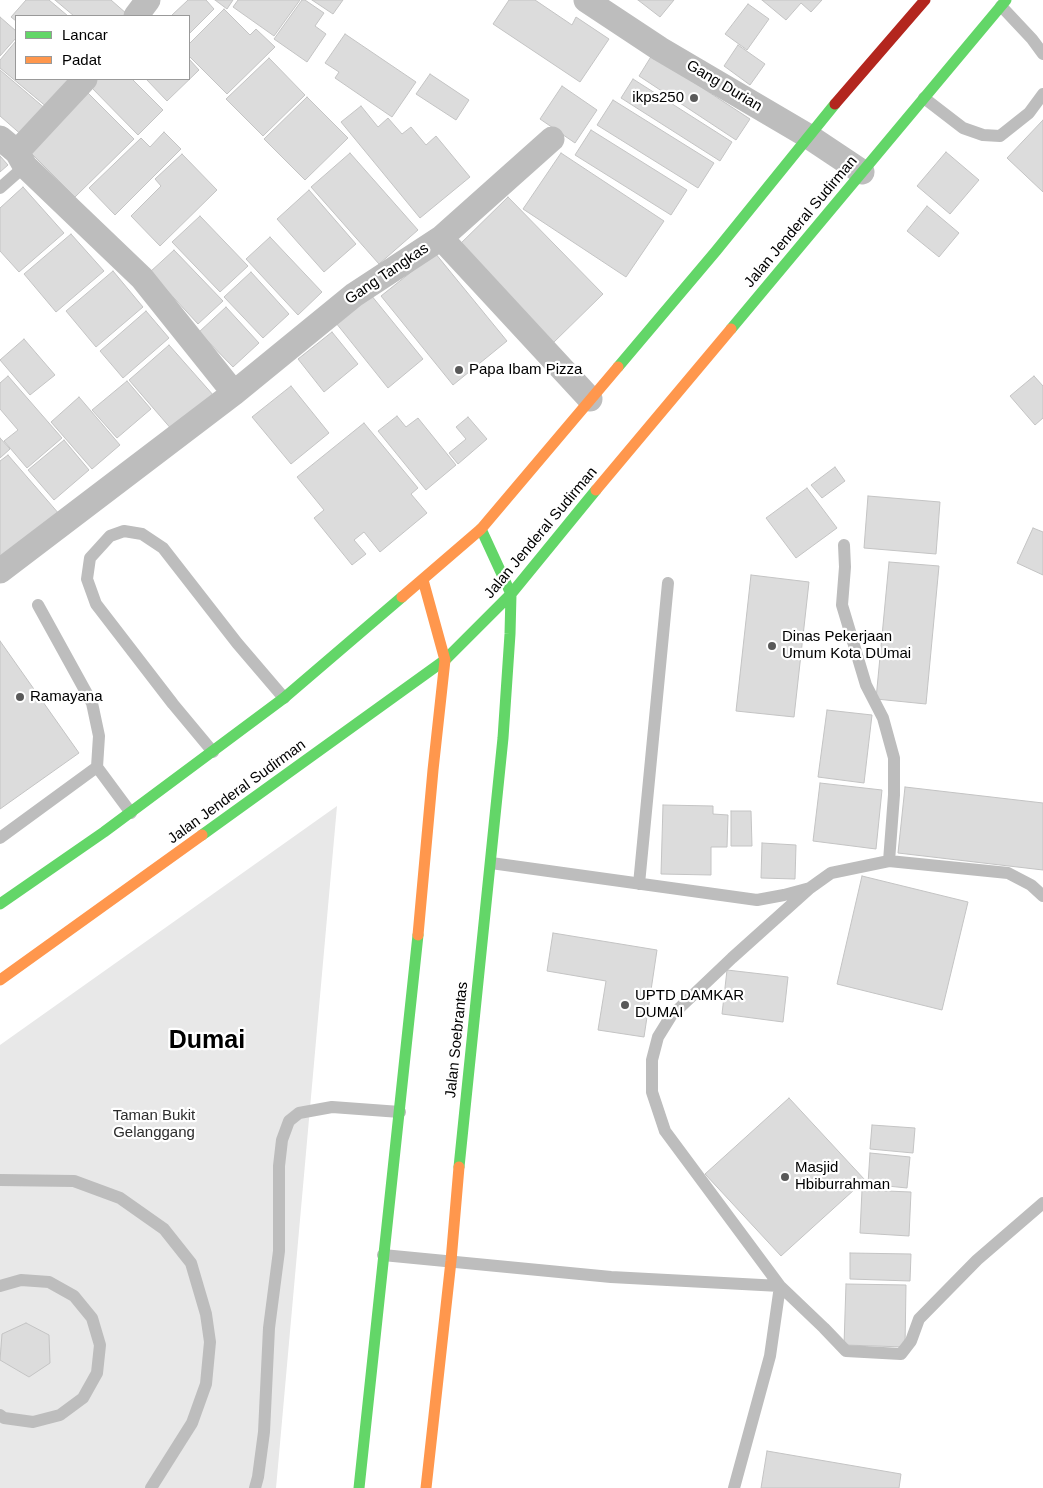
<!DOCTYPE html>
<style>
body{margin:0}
#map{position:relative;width:1043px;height:1488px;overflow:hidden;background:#fff;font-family:Arial,sans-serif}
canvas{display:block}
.legend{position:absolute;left:15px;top:15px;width:175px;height:65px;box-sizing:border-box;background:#fff;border:1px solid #999;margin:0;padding:6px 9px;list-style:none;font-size:15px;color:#000}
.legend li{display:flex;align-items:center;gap:10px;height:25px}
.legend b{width:25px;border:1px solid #999}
</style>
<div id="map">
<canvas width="1043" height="1488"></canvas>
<ul class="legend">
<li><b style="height:6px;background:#63d668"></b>Lancar</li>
<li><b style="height:6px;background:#ff974d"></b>Padat</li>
</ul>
</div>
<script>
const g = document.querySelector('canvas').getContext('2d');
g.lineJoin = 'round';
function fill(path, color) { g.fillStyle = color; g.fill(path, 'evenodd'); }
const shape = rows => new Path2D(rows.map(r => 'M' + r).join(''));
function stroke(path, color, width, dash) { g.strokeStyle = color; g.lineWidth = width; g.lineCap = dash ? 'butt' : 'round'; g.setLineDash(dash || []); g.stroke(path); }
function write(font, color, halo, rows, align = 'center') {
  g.font = font + ' Arial,sans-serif'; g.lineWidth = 4.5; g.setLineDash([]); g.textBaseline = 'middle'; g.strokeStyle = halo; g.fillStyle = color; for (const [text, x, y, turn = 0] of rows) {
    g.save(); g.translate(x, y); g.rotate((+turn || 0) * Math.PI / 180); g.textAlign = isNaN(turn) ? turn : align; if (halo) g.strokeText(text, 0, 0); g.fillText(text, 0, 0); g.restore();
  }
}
fill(shape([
 [337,806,276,1488,0,1488,0,1045]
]), '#e8e8e8');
const building = shape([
 [26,0,49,0,68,16,16,16,16,21,11,17,26,0],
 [55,0,111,0,127,14,125,16,74,16,55,0],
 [188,0,206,0,214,9,189,34,189,16,171,16,188,0],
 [215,0,233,0,227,9,215,0],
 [238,0,300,0,274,36,233,7,238,0],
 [302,0,305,0,324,13,315,26,326,34,307,62,274,39,302,0],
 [312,0,343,0,333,14,312,0],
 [509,0,535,0,572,25,576,17,609,39,580,82,493,24,509,0],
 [638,0,674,0,660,17,638,0],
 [762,0,822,0,811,12,801,3,786,20,762,0],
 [748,4,769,19,747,50,725,34,748,4],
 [224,9,250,35,256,29,275,47,227,94,189,56,189,44,224,9],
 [0,17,16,31,16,38,0,56,0,17],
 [345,34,416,82,392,117,335,78,339,72,325,63,345,34],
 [16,41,16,79,73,79,48,108,0,68,0,60,16,41],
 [738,45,765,64,750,85,724,66,738,45],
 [652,55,750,119,736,140,639,76,652,55],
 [269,58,305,95,263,136,226,99,269,58],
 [189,59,199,70,167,101,146,79,189,79,189,59],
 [0,70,47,110,24,137,0,116,0,70],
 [430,74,469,100,456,120,416,94,430,74],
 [95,79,132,79,163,110,138,135,89,85,95,79],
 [633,79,732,142,720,161,621,98,633,79],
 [562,86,597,110,575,143,540,119,562,86],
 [87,92,134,139,75,197,28,150,87,92],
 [307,97,348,138,305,180,264,139,307,97],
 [613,100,714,163,698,188,597,125,613,100],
 [361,106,378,127,388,118,402,134,411,127,426,145,436,136,470,177,420,218,341,122,361,106],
 [1043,120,1043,192,1007,158,1043,120],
 [591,130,687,190,671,215,575,155,591,130],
 [164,132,181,149,115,215,89,188,141,138,150,147,164,132],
 [946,152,979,180,950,214,917,186,946,152],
 [350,153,418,230,379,264,311,187,350,153],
 [561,153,664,221,626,277,523,209,561,153],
 [182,154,217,190,160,246,131,216,161,186,155,179,182,154],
 [0,156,8,165,0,172,0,156],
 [23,187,64,233,19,272,0,251,0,208,23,187],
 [309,190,356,244,324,272,277,219,309,190],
 [508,197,603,294,552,344,457,247,508,197],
 [927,206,959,233,939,257,907,231,927,206],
 [200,216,248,266,220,292,172,242,200,216],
 [71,234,104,271,56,312,24,274,71,234],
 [270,237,322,292,298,315,246,259,270,237],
 [174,250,223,301,198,324,150,272,174,250],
 [435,253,507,341,453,385,381,296,435,253],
 [113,271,143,307,96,347,66,311,113,271],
 [251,272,289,314,263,338,224,297,251,272],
 [371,295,423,359,388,388,336,323,371,295],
 [226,307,259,343,233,367,199,332,226,307],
 [146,311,169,338,123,378,100,351,146,311],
 [332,332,358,364,324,392,298,359,332,332],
 [24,339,55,375,30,395,0,360,24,339],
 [169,345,214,396,173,431,129,380,169,345],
 [8,376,62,438,27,468,4,441,18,430,0,409,0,383,8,376],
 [1034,376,1043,386,1043,418,1035,425,1010,396,1034,376],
 [127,381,151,409,117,438,92,410,127,381],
 [291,386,329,433,291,464,252,417,291,386],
 [79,397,120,445,92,469,51,422,79,397],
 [397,416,406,427,418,418,456,465,426,490,378,431,397,416],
 [468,417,487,439,458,464,449,453,466,439,456,427,468,417],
 [364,423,418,488,411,494,427,513,380,552,364,532,354,540,366,554,352,565,314,518,324,510,297,477,364,423],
 [0,438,10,449,0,458,0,438],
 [64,440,89,470,54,500,28,470,64,440],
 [8,455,60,515,0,558,0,461,8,455],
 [835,467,845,481,822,498,811,485,835,467],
 [807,488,837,528,796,558,766,518,807,488],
 [868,496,940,502,936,554,864,548,868,496],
 [1033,528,1043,532,1043,575,1017,563,1033,528],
 [889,562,939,566,926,704,876,699,889,562],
 [751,575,809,582,794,717,736,711,751,575],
 [0,641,79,753,0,809,0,641],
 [827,710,872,715,864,783,818,777,827,710],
 [820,783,882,790,876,849,813,841,820,783],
 [905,787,1043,803,1043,870,898,853,905,787],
 [663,805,713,806,713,814,728,815,727,847,711,847,711,875,661,874,663,805],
 [731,811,751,811,752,846,731,846,731,811],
 [762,843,796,845,795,879,761,878,762,843],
 [862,876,968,902,942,1010,837,984,862,876],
 [553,933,657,950,644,1037,598,1030,606,981,547,971,553,933],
 [727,970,788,977,783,1022,722,1014,727,970],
 [789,1098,865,1180,781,1256,705,1174,789,1098],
 [872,1125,915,1128,913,1153,870,1149,872,1125],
 [870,1153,910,1157,907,1188,868,1184,870,1153],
 [862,1190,911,1192,909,1236,860,1233,862,1190],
 [850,1253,911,1254,910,1281,850,1279,850,1253],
 [846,1284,906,1285,905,1347,844,1345,846,1284],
 [26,1323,49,1335,50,1363,29,1377,0,1360,2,1334,26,1323],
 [767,1451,901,1474,899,1488,761,1488,767,1451]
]);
fill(building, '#dcdcdc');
stroke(building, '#c4c4c4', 1);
stroke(shape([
 [1001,6,1032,39,1043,54],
 [924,98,963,128,983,135,1000,136,1029,113,1043,94],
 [0,188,25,166],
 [844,545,845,567,842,605,866,685,883,718,894,758,894,795,889,861],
 [38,605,92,703,99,736,97,767],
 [213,752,173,704,96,604,87,579,90,558,110,536,124,531,142,534,163,548,237,643,284,698],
 [0,838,97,767,131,813],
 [491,863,757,900,784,895,810,888,831,873,889,861,1008,873,1031,885,1043,896],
 [639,884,668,583],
 [0,1180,74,1181,120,1198,164,1229,191,1263,206,1314,210,1342,206,1384,192,1423,151,1488],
 [383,1255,611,1277,780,1286,824,1328,846,1351,901,1354,911,1341,919,1319,977,1260,1043,1203],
 [0,1286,21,1280,49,1282,74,1296,92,1318,100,1345,97,1373,83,1398,60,1415,33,1422,4,1418,0,1415],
 [255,1488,258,1477,264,1432,269,1328,279,1251,279,1166,282,1140,289,1121,299,1113,332,1107,400,1112],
 [734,1488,770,1356,780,1286,665,1131,652,1092,652,1060,658,1037,671,1016,732,958,810,888]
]), '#bdbdbd', 12);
stroke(shape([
 [586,0,660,49,808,136,862,172],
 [136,16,148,0],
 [0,138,17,152,25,166,142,278,234,393],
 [17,152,85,79],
 [441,238,552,139],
 [0,571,234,393,354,295,441,238,590,399]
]), '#bdbdbd', 25);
stroke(shape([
 [731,329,1006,0],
 [618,367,716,251,835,104],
 [202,835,445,660,511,594,596,490],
 [0,904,104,832,284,698,402,597],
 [459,1167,503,738,510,634,511,594,481,529],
 [359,1488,418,935]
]), '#63d668', 11);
stroke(shape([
 [596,490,731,329],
 [402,597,481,529,618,367],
 [418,935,433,770,445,660,423,580],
 [0,980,202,835],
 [426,1488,451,1261,459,1167]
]), '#ff974d', 11);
stroke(shape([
 [835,104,925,0]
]), '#b3261e', 11);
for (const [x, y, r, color] of [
 [694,98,5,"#595959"],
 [459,370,5,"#595959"],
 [772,646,5,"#595959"],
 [20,697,5,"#595959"],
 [625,1005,5,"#595959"],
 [785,1177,5,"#595959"]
]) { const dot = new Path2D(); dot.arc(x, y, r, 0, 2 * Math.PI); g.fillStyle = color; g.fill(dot); stroke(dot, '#fff', 2); }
write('15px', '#000', '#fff', [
 ["Gang Durian",724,86,31],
 ["Jalan Jenderal Sudirman",801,222,-50],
 ["Gang Tangkas",387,274,-34],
 ["Jalan Jenderal Sudirman",541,533,-50],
 ["Jalan Jenderal Sudirman",237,792,-36],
 ["Jalan Soebrantas",457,1040,-84]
]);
write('15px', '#000', '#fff', [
 ["ikps250",684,98,"right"],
 ["Papa Ibam Pizza",469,370],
 ["Dinas Pekerjaan",782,637],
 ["Umum Kota DUmai",782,654],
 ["Ramayana",30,697],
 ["UPTD DAMKAR",635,996],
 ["DUMAI",635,1013],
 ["Masjid",795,1168],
 ["Hbiburrahman",795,1185]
], 'left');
write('15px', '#2d2d2d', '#fff', [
 ["Taman Bukit",154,1116],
 ["Gelanggang",154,1133]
]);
write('bold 25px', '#000', '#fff', [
 ["Dumai",207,1041]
]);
</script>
